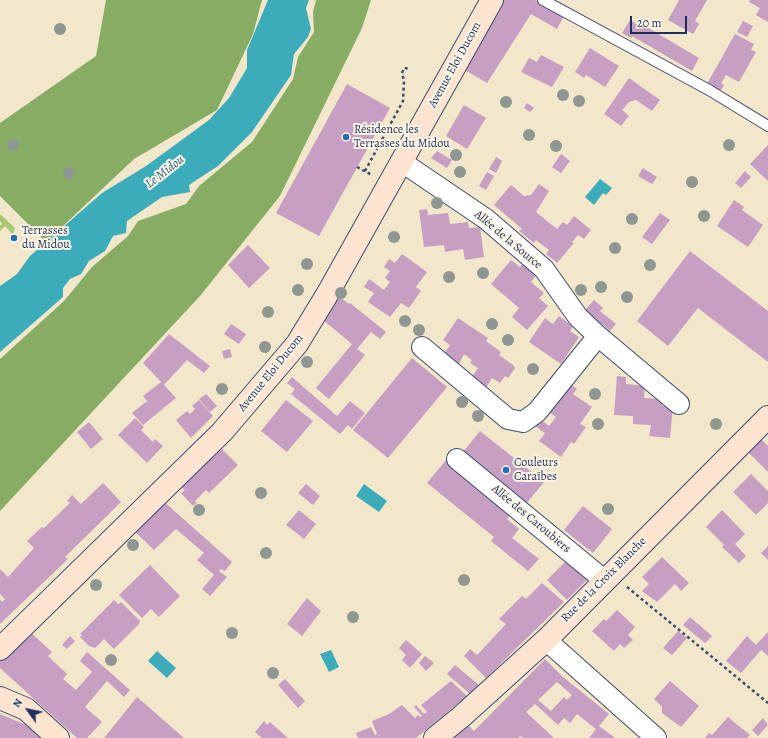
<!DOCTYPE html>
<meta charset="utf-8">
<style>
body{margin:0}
#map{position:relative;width:768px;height:738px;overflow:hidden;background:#f3e7cb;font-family:Alegreya,serif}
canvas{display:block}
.north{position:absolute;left:8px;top:690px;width:40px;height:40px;-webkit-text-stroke:3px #fcf5e5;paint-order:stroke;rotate:303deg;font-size:11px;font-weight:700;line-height:16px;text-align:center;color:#1b2f5e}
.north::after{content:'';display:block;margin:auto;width:14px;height:18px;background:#1b2f5e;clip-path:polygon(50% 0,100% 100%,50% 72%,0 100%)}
.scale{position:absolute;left:630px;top:16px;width:57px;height:18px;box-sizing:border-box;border:2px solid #1b2f5e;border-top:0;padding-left:5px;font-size:12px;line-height:14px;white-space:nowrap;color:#1b2f5e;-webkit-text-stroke:3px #fcf5e5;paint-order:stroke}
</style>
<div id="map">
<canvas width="768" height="738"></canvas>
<div class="north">N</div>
<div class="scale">20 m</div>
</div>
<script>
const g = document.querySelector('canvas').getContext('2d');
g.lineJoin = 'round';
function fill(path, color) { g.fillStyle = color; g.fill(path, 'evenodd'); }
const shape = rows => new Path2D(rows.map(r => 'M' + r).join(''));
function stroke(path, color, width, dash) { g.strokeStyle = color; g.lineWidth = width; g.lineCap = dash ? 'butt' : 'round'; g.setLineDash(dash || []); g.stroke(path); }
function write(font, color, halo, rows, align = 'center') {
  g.font = font + ' Alegreya,serif'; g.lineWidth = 4; g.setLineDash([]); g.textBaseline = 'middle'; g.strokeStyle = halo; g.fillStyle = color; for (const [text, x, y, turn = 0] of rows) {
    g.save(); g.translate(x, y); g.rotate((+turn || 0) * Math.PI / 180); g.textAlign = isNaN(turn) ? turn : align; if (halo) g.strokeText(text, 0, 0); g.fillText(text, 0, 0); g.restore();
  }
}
fill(shape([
 [0,214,15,228,13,235,5,226,0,231,0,226,2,224,0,221]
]), '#a8c971');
fill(shape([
 [106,0,262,0,253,34,217,110,134,159,46,242,0,196,0,123,96,56],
 [316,0,371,0,362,28,280,196,200,296,0,511,0,359,64,301,92,267,128,236,138,221,186,204,199,186,252,142,293,79,298,57,314,32,313,12]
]), '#86ad63');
fill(shape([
 [268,0,309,0,306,8,311,29,308,37,294,54,291,75,252,132,218,166,189,185,190,192,162,197,127,221,126,233,113,236,105,251,89,261,81,274,70,279,63,288,63,297,0,352,0,286,17,274,30,256,102,193,146,166,209,120,229,98,247,68,247,50],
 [600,179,612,188,606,195,603,193,594,205,585,197],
 [364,484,387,501,379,512,356,496],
 [331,650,339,667,329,672,320,654],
 [157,651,176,668,167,678,148,661]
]), '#3dacba');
fill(shape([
 [502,0,535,0,564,16,557,29,531,14,487,83,463,69],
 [679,0,707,0,695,21,699,24,693,34,668,20],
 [750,0,768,0,768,22,756,15,760,8,749,2],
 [630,20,638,25,640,23,699,58,692,71,632,36,631,38,622,33],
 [743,21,753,26,747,37,737,32],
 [735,34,754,44,751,50,756,52,739,82,726,75,721,83,724,85,720,92,707,84],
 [590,48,619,66,605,87,586,75,584,78,575,72],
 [541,55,564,67,552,87,521,72,529,58,537,62],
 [629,78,660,100,652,111,636,100,629,102,622,110,629,116,621,126,604,114],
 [347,84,390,108,319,236,276,213],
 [527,103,534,108,530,112,524,108],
 [464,105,486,118,467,149,446,136],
 [768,145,768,181,750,164],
 [437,151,452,160,447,168,431,158],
 [561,154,570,161,561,173,552,167],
 [496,157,502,161,496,173,489,169],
 [643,168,657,177,652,184,638,176],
 [745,171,751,177,741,188,735,183],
 [487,172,494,176,486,190,479,186],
 [539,184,549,191,536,212,557,229,563,222,567,225,574,216,591,230,584,239,578,235,572,242,574,243,557,263,546,254,549,250,536,240,534,243,519,231,522,229,494,205,511,185,524,196,531,195],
 [734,200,744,207,742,210,763,225,748,247,717,226],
 [427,209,428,215,448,213,450,224,468,222,469,228,480,227,484,257,465,260,463,249,445,252,444,245,424,247,419,210],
 [660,213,670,220,652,244,642,237],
 [248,245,270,268,249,288,228,265],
 [690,251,768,311,768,362,698,308,668,346,637,321],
 [402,254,427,272,416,287,421,291,409,308,401,303,390,317,368,302,374,293,364,287,369,279,384,290,390,282,385,278,390,271,384,267,389,259,395,263],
 [511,260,520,267,524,262,537,274,531,282,544,293,539,298,548,306,527,330,512,317,519,308,491,284],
 [340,297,349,304,350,303,386,332,380,339,371,332,357,349,365,355,329,399,316,388,352,344,322,319],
 [594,300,603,308,600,311,616,324,610,331,585,310],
 [559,316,573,326,570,331,579,337,561,364,529,342,545,318,553,324],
 [458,318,488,338,486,341,501,352,499,355,513,365,515,368,508,378,505,376,500,383,492,378,486,388,471,378,478,368,470,363,472,360,464,354,459,364,444,354,450,345,443,340],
 [231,324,246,334,239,344,224,334],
 [169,334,210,366,204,373,187,360,164,385,176,398,143,425,132,413,147,401,143,396,161,382,143,363],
 [230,349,232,357,224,359,222,351],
 [412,358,447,387,388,458,353,430],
 [617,376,626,377,626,384,645,386,644,398,663,399,662,406,673,407,670,438,649,436,651,425,633,424,633,416,614,415],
 [292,377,337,416,350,401,365,413,352,429,348,425,340,434,291,394,295,389,287,383],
 [570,384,577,389,573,394,592,407,580,424,586,427,574,444,571,442,561,457,539,441,545,433,535,426,540,419,549,426,556,417,550,413],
 [206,394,217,406,210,412,199,399],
 [199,400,213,416,191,438,176,420,187,411,190,414,195,409,192,406],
 [286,400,313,421,287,452,261,431],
 [135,418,144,427,141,430,153,442,155,439,163,446,147,463,118,435],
 [89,422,103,439,91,449,77,432],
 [480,431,544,482,526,504,463,452],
 [761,439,768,446,768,472,748,452],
 [222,449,238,465,209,493,206,490,195,501,197,503,193,506,181,493,185,490,178,484,209,453,213,457],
 [446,460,511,513,507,519,519,529,512,538,539,559,528,571,491,541,494,537,427,483],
 [751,474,768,491,768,503,756,515,733,492],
 [103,483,121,502,65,557,68,559,0,624,0,599,2,602,5,599,0,594,0,569,8,577,34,548,27,541,42,527,44,528,70,503,67,501,72,495,81,504],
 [306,484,320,496,313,505,298,493],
 [162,500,232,562,225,571,221,569,219,571,227,577,210,596,202,589,214,575,197,560,204,553,176,529,154,550,132,529],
 [583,506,612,529,593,553,564,530],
 [299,510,316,524,304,539,286,525],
 [722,510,745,534,735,544,746,556,739,563,722,547,724,545,706,527],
 [768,546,768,560,761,553],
 [662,557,689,583,681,591,675,584,657,602,642,591,649,584,642,577],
 [566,561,587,580,567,600,547,580],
 [150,565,180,596,159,617,151,609,142,618,119,595],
 [542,583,564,602,486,678,464,656,470,649,477,655,506,624,499,619,522,596,526,599],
 [307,598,321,611,302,636,287,624],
 [114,600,118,604,121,602,140,621,139,624,114,649,104,639,95,648,89,646,80,637,82,635,80,634],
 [617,610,635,627,628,635,633,640,624,648,620,644,614,651,592,631,604,619,606,621],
 [690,617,712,636,705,643,683,625],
 [28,630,52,652,48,656,67,674,63,679,76,690,92,672,80,661,87,652,130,690,124,697,107,681,85,707,102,722,87,738,77,738,0,668,0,658],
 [678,631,687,638,672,655,663,648],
 [768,632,768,656,761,650,741,673,726,661,747,636,756,645],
 [70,636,75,641,67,649,62,645],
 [406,640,422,654,410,668,402,660,406,655,399,648],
 [425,656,434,663,426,671,419,663],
 [545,659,562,676,609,714,599,726,615,738,589,738,596,729,577,714,570,723,564,718,558,725,535,704,526,712,554,738,523,738,520,736,518,738,452,738,468,725,474,731],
 [557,682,572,695,567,700,564,697,551,711,538,700],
 [455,665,479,685,470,694,447,674],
 [285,679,305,701,298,708,278,685],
 [451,681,467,696,416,738,358,738,356,733,371,727,375,735,377,734,372,721,389,714,402,705,415,718,418,715,420,717,422,716,414,707,416,705,424,714,427,712,421,705],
 [670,681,699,706,681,727,662,713,662,707,654,699],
 [137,697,152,710,184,738,104,738],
 [0,714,33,728,44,738,0,738],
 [728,717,750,735,747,738,705,738,709,733,712,735],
 [763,718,768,725,758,736,752,730],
 [264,721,267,725,270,722,288,738,262,738,255,732]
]), '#c69fc3');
const lane = shape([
 [543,0,709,90,768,126]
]);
const street = shape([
 [402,162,486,219,544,269,578,317,598,336,537,412,523,422,508,419,422,347],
 [598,336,679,404],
 [457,459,604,580],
 [546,640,656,738]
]);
const secondary = shape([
 [0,649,222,432,297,344,328,293,492,0],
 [0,698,26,709,58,738],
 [435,738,461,717,546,640,768,417]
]);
stroke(lane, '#3b4b6e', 12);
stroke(street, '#3b4b6e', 22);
stroke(secondary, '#3b4b6e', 24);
stroke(shape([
 [357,167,372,175],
 [365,171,403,101,404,81,402,73,404,68,410,69],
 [627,587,768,703]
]), '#3b4b6e', 2.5, [3, 3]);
stroke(lane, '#fff', 10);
stroke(street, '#fff', 20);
stroke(secondary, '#fde4d1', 22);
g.fillStyle = '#8f9792';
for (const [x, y] of [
 [60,29],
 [563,95],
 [579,101],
 [506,102],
 [529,135],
 [13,145],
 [729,145],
 [556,146],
 [456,155],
 [460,172],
 [69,173],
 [692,182],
 [437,203],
 [704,216],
 [632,219],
 [394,237],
 [615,248],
 [307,264],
 [650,265],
 [483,273],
 [449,277],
 [601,287],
 [298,290],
 [581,290],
 [341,293],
 [627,297],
 [268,312],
 [405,321],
 [492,324],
 [419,330],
 [508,340],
 [265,347],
 [307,362],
 [533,369],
 [222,389],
 [595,394],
 [462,402],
 [478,416],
 [598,424],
 [716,424],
 [261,493],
 [608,509],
 [199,510],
 [133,545],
 [266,553],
 [464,580],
 [96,585],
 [353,617],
 [232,633],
 [111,660],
 [273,673]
]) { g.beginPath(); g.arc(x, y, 6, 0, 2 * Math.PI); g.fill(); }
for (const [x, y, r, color] of [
 [346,137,4,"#1f6fb2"],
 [14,238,4,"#1f6fb2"],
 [506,470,4,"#1f6fb2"]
]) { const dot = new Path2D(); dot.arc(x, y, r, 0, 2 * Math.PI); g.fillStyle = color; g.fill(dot); stroke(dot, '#fcf5e5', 1.5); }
write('12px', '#1b2f5e', '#fcf5e5', [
 ["Avenue Eloi Ducom",455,65,-61],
 ["Allée de la Source",508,240,40],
 ["Avenue Eloi Ducom",271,373,-51],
 ["Allée des Caroubiers",531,519,40],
 ["Rue de la Croix Blanche",604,580,-45]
]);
write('12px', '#1b2f5e', '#fcf5e5', [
 ["Résidence les",354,130],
 ["Terrasses du Midou",354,144],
 ["Terrasses",22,231],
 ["du Midou",22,245],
 ["Couleurs",514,463],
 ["Caraïbes",514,477]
], 'left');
write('italic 13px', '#275b7e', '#fcf5e5', [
 ["Le Midou",165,172,-38]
]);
</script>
